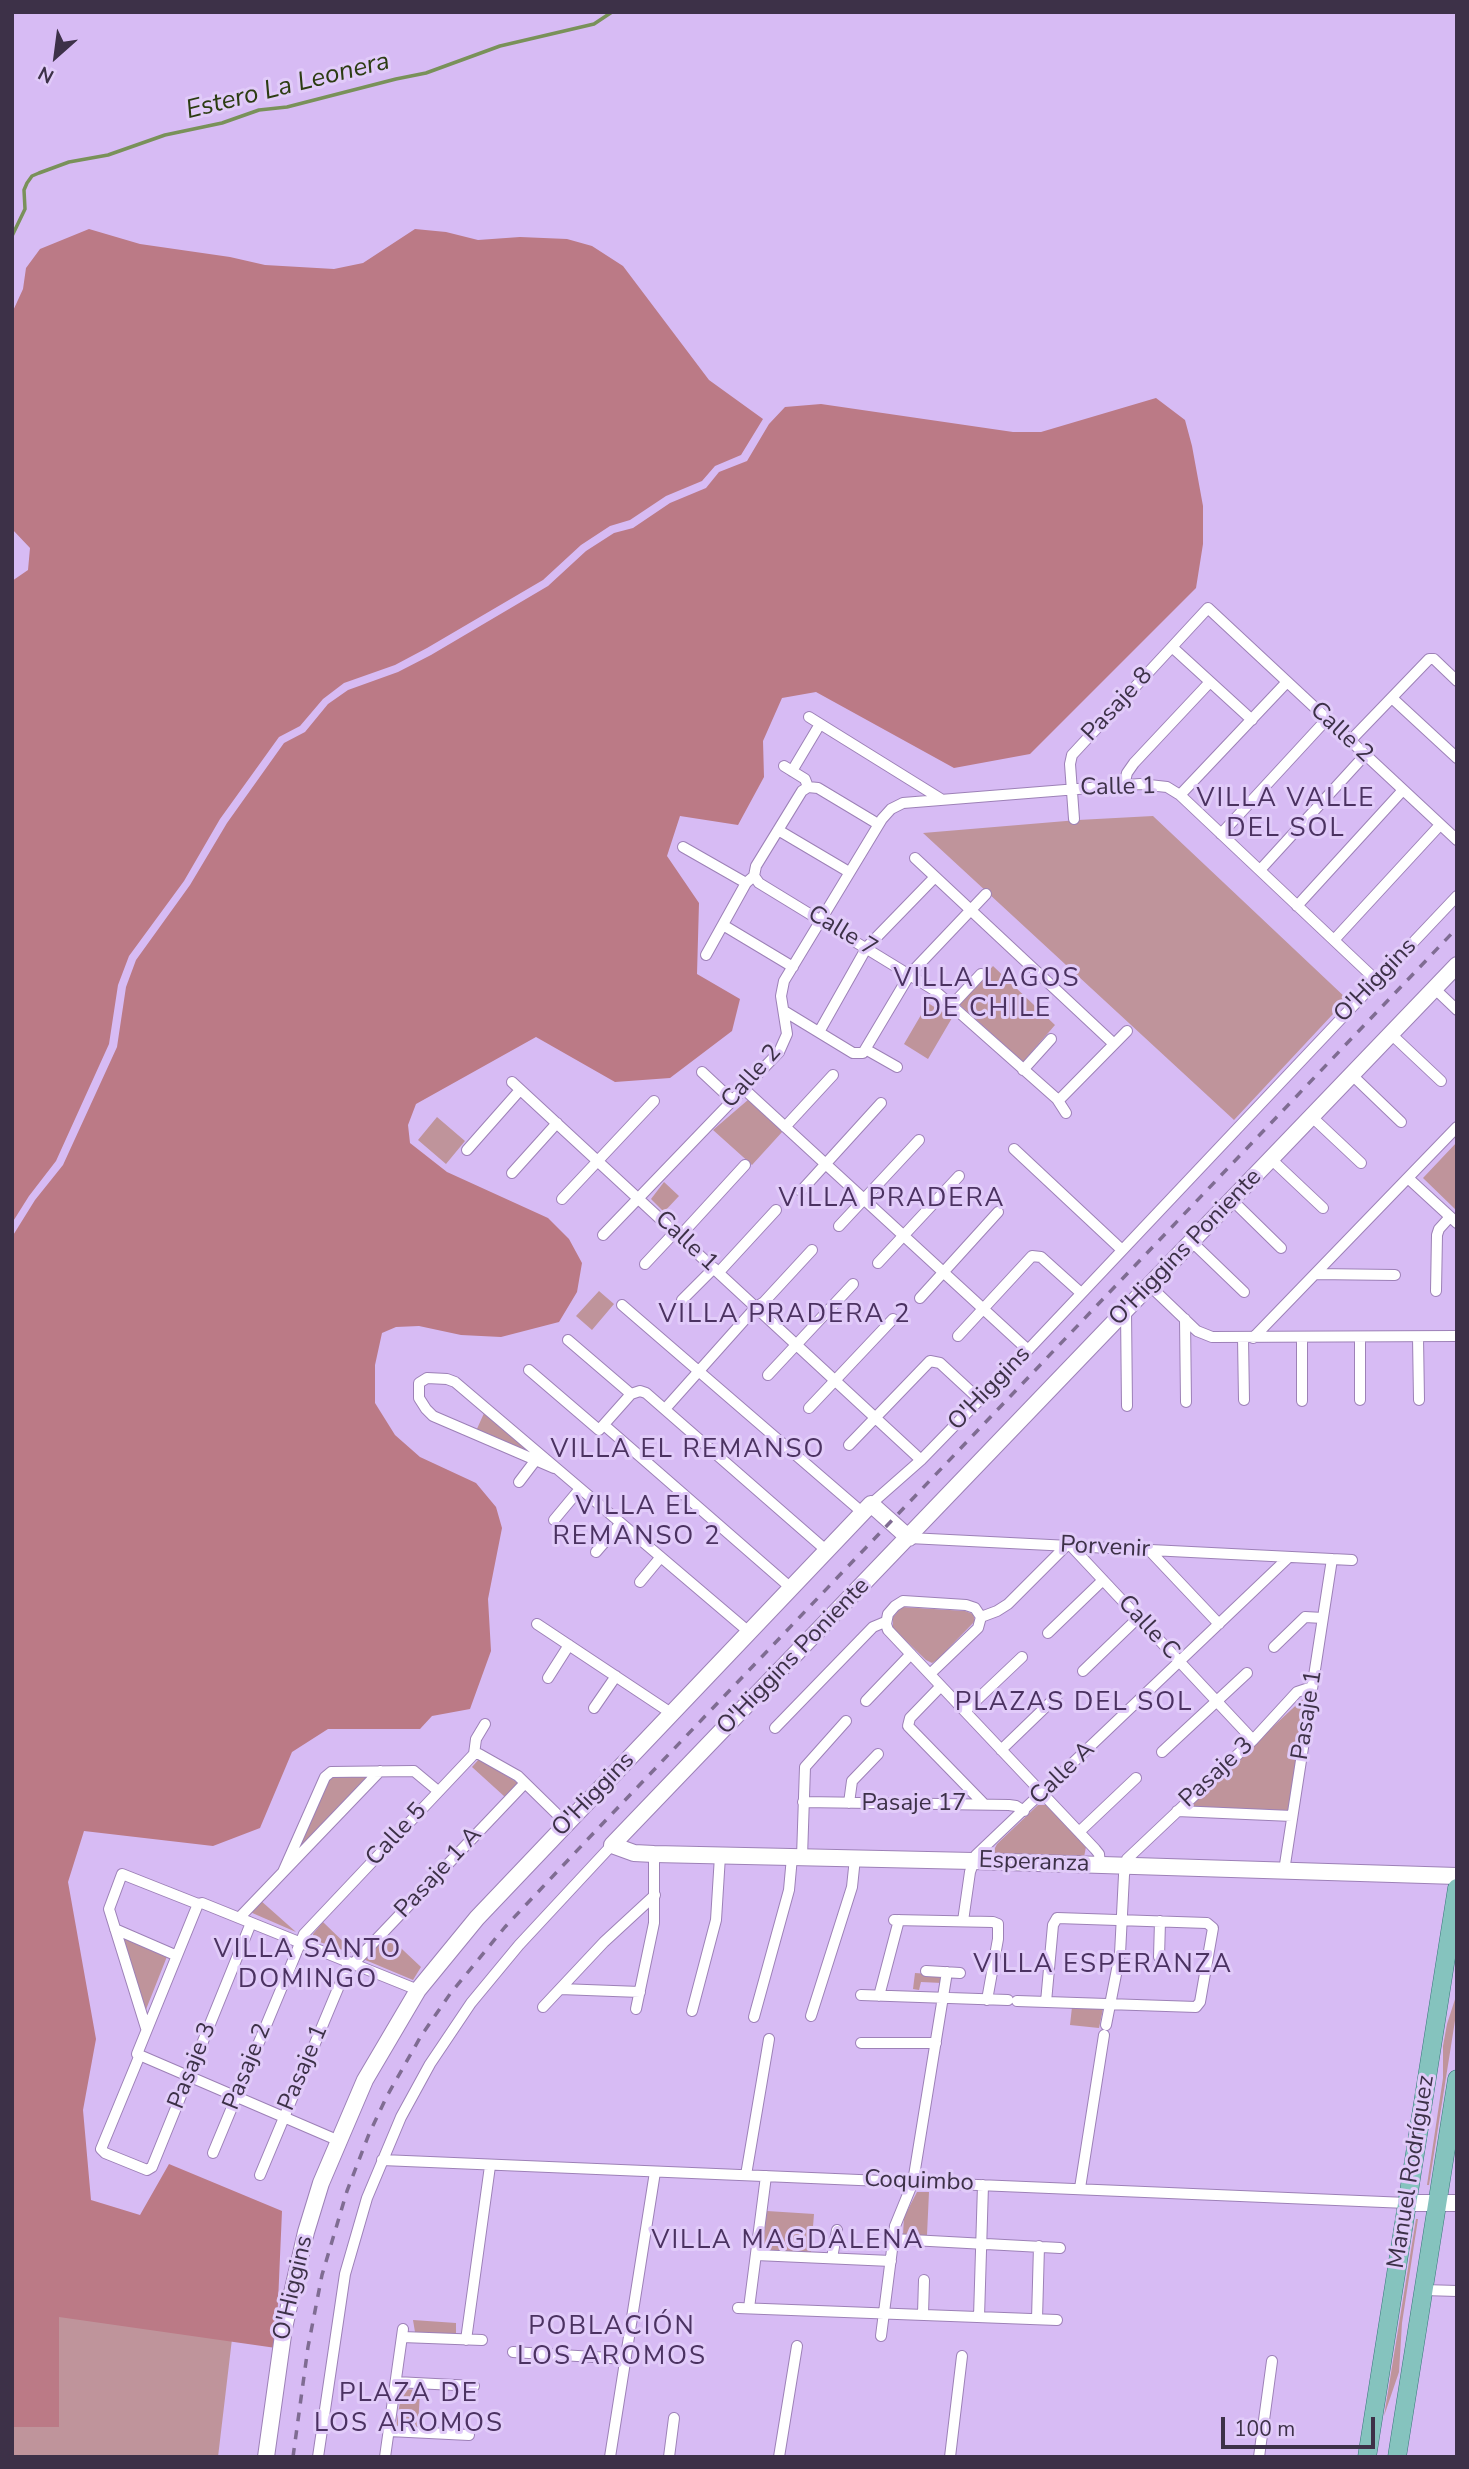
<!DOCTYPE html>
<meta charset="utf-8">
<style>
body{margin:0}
#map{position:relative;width:1469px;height:2469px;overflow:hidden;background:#d7bbf4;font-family:"Nunito Sans",sans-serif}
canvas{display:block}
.frame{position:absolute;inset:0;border:14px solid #3d3148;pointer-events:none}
.north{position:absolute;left:21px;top:21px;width:70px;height:70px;-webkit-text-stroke:5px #e1cbf9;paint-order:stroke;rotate:208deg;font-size:19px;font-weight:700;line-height:28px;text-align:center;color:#3d3148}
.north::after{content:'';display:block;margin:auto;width:24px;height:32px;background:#3d3148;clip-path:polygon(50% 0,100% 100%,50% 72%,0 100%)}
.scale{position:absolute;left:1221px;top:2417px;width:154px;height:32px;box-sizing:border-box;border:4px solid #3d3148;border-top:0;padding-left:9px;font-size:21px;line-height:24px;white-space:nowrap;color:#3d3148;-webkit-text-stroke:5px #e1cbf9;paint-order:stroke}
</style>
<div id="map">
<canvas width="1469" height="2469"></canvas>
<div class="frame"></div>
<div class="north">N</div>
<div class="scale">100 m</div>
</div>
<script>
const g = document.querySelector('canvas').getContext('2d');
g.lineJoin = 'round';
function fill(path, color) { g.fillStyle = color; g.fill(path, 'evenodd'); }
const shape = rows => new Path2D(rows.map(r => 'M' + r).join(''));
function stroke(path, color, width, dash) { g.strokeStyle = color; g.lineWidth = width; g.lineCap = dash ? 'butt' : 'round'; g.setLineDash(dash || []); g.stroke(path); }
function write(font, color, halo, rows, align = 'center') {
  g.font = font + ' "Nunito Sans",sans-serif'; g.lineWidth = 6; g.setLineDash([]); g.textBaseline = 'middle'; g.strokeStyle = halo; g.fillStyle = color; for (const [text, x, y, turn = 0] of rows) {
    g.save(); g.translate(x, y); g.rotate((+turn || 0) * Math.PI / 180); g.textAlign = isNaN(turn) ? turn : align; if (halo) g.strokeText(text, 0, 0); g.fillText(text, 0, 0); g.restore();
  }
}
fill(shape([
 [1153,816,1347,999,1234,1120,923,833,1078,820],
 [993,966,1055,1025,1023,1062,959,1004],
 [928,1003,952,1018,928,1059,904,1044],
 [749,1099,783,1131,752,1165,713,1130],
 [437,1117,465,1141,446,1164,418,1140],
 [1457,1142,1457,1211,1423,1178],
 [664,1182,679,1196,664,1212,651,1199],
 [599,1291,614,1304,592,1330,576,1316],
 [485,1411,533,1452,530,1456,476,1431],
 [902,1607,965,1611,973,1614,975,1621,937,1660,932,1663,926,1660,893,1628,893,1617],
 [1305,1697,1307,1700,1290,1809,1287,1812,1190,1809,1188,1805],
 [479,1759,518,1783,505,1797,472,1767],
 [373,1773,295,1855,330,1774],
 [1038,1805,1046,1805,1086,1847,1084,1857,996,1856,994,1850,997,1844],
 [260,1900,296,1932,250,1912],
 [323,1922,357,1955,314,1940,313,1934],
 [386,1934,421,1967,413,1980,363,1959],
 [120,1935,168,1954,145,2012],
 [915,1973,943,1975,942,1983,921,1982,919,1990,913,1989],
 [1457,1993,1457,2008,1429,2185,1427,2185,1443,2078,1443,2046,1447,2024],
 [1072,2007,1103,2009,1099,2028,1070,2025],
 [917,2192,929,2192,927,2235,903,2235,904,2217],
 [767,2211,814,2214,811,2252,762,2251],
 [1416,2219,1418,2219,1402,2323,1399,2372,1384,2416],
 [54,2312,232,2339,218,2457,12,2457,12,2423],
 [413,2320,456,2323,456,2335,415,2332],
 [402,2389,420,2390,418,2428,396,2427]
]), '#bf949b');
fill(shape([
 [89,229,140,244,230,257,265,265,334,269,363,263,415,229,446,232,478,240,520,237,567,239,592,246,623,266,709,380,763,419,741,455,715,466,702,481,666,496,630,520,610,526,581,545,543,580,427,648,395,665,344,683,323,699,300,726,279,737,220,819,184,881,129,956,118,985,109,1044,56,1161,29,1196,12,1223,12,581,28,570,30,548,12,529,12,313,23,289,26,268,40,249],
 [1156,398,1185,420,1192,446,1203,506,1203,544,1196,588,1030,754,954,768,816,692,782,698,763,741,764,777,738,825,680,816,667,856,699,903,697,974,740,999,732,1031,670,1078,615,1082,536,1037,416,1104,408,1125,410,1143,447,1172,548,1218,569,1239,582,1263,577,1292,559,1322,501,1337,461,1335,419,1326,396,1327,382,1333,375,1365,375,1403,395,1435,420,1457,476,1483,496,1507,502,1528,488,1599,491,1651,470,1709,432,1716,420,1729,328,1729,292,1752,260,1828,213,1846,84,1831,68,1882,96,2039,83,2110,91,2200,140,2215,169,2164,282,2211,276,2348,59,2317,59,2427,12,2427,12,1237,35,1200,63,1165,117,1047,126,987,136,960,190,885,227,823,284,743,305,732,328,704,348,690,398,672,431,655,548,586,586,551,614,533,633,528,670,503,706,488,719,472,747,461,769,424,785,407,821,404,1013,432,1041,432]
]), '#bb7a86');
stroke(shape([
 [12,236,25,209,24,190,27,183,32,176,39,173,69,162,108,155,165,135,222,123,259,110,287,107,396,79,426,73,500,46,594,24,612,12]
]), '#799159', 3.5);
const street = shape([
 [1172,647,1252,720],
 [1392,698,1457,758],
 [809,717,941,799],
 [1350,741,1429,659,1434,659,1457,681],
 [784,766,805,779,808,787],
 [792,771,820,724],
 [1124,785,1127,773,1134,763,1210,682],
 [808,787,818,788,878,824],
 [1180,795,1287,682],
 [1074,819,1070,764,1072,755,1208,608,1457,840],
 [778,830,849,872],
 [1221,834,1327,719],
 [683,847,746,883],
 [915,858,1114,1044],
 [1260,870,1365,755],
 [754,876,759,883,934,990,1057,1099,1066,1113],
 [754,876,756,866,802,791,808,787],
 [1297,906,1403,790],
 [723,925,793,967],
 [1334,940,1440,825],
 [706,955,746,883,754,876],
 [1435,989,1457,1010],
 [952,1005,981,974],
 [784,1011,853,1053,863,1053,910,974,986,894],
 [819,1032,867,947,935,877],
 [1391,1034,1441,1081],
 [867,1050,897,1067],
 [1023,1070,1051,1039],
 [702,1072,733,1101],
 [1352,1075,1401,1122],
 [512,1082,921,1460],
 [744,1089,1028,1350],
 [1057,1099,1061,1098,1127,1031],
 [1312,1117,1361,1163],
 [785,1127,833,1075],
 [1014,1149,1122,1250],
 [467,1150,520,1090],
 [1271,1159,1323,1208],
 [512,1173,557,1123],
 [1408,1178,1457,1223],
 [801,1191,881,1103],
 [562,1199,654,1101],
 [1232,1200,1281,1248],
 [839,1226,919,1140],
 [603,1235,779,1052,787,1034,781,996,784,981,882,819,891,809,903,803,1140,784,1167,787,1180,795,1376,980],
 [680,1236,745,1165],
 [1192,1242,1244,1292],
 [878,1263,959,1176],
 [645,1264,675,1232],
 [719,1272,776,1210],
 [1315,1274,1395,1275],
 [1150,1286,1197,1331,1212,1337,1457,1336],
 [1436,1291,1437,1235,1439,1229,1449,1218],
 [920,1298,998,1212],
 [682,1300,714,1268],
 [622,1305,863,1513],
 [1126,1311,1127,1406],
 [1185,1319,1186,1402],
 [958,1336,1032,1256,1041,1257,1081,1293],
 [1360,1337,1360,1400],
 [1418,1337,1419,1400],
 [1243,1338,1244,1400],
 [1253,1338,1457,1127],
 [1302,1338,1302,1401],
 [568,1340,631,1394],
 [529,1370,599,1430,631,1394,640,1391,646,1393,827,1551],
 [768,1375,853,1284],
 [809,1408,893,1319],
 [665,1409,756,1307,764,1302,812,1250],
 [604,1425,791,1588],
 [849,1445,930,1361,940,1363,980,1400],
 [554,1468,433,1416,426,1409,419,1398,419,1383,427,1378,447,1379,455,1382,749,1632],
 [519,1482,535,1461],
 [871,1504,921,1460,1028,1350,1457,896],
 [554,1520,579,1490],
 [909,1538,1352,1560],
 [1072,1547,1253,1740],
 [1149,1550,1219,1624],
 [596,1552,620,1524],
 [640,1582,660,1558],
 [981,1617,997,1611,1008,1604,1066,1546],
 [537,1624,671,1713],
 [1048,1633,1103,1580],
 [1274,1647,1305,1617,1323,1618],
 [1083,1671,1138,1618],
 [930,1674,978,1628,981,1617,975,1608,966,1605,903,1601,895,1606,888,1614,886,1624,888,1630,1095,1849,1099,1854,1100,1865],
 [548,1678,569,1645],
 [941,1686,910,1718,908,1726,984,1804],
 [866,1701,911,1654],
 [594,1708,616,1676],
 [965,1711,1022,1657],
 [775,1728,873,1627,885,1622],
 [1001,1750,1057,1696],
 [1162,1752,1247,1673],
 [474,1754,479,1754,518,1776,566,1823],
 [803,1802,1009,1805,1016,1806,1024,1811],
 [849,1803,852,1781,878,1754],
 [1177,1811,1292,1816],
 [1079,1832,1136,1778],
 [802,1857,805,1767,846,1721],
 [1284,1871,1332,1559],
 [283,1872,325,1777,331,1772,414,1771,438,1791],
 [198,1904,137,2054,337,2140],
 [239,1918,380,1771],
 [894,1920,993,1922,998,1924,998,1939,987,2000],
 [963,1921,970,1872,976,1855,1289,1557],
 [115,1929,175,1955],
 [1159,1957,1160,1921],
 [353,1964,525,1783],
 [926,1971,960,1973],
 [560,1989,640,1992],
 [861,1995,1008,2000],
 [879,1996,899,1920],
 [1017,2001,1196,2007,1200,2002,1213,1928,1207,1923,1057,1918,1053,1925,1046,2002],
 [543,2007,604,1942,655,1895],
 [636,2009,654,1923,654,1854],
 [692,2011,716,1920,720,1856],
 [811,2016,852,1887,855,1858],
 [754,2017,789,1890,792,1857],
 [1106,2025,1120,1954,1124,1875,1127,1859,1253,1740,1297,1692,1312,1687],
 [146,2028,109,1909,122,1874,198,1904,202,1903,418,1990],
 [861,2043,936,2043],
 [139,2057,101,2149,105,2153,147,2170,152,2167,251,1923],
 [213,2153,304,1934,474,1754,476,1739,485,1724],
 [382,2160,1407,2203],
 [260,2175,349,1962],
 [746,2175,769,2039],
 [1080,2188,1104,2035],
 [893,2239,1060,2248],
 [756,2255,891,2261],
 [832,2258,837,2230],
 [1424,2290,1457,2291],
 [738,2308,1057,2320],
 [749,2308,766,2176],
 [923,2314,924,2280],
 [979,2317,983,2185],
 [1037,2319,1039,2246],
 [881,2336,895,2226,913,2182,947,1972],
 [402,2337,482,2340],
 [466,2340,490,2166],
 [513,2352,626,2359],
 [396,2382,474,2386],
 [389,2431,469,2435],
 [318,2457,345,2274,367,2198,401,2117,430,2064,471,2003,519,1945,612,1845],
 [385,2457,403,2329],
 [610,2457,655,2172],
 [669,2457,674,2418],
 [779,2457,797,2346],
 [950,2457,962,2356],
 [1259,2457,1272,2361]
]);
const secondary = shape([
 [1457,965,612,1845,634,1853,654,1854,973,1861,1457,1876],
 [1407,2203,1457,2203],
 [266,2457,284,2328,306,2232,321,2183,365,2080,418,1990,477,1918,871,1504,909,1538]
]);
const primary = shape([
 [1367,2457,1457,1888],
 [1397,2457,1457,2079]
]);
stroke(street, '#9d81b7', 12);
stroke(secondary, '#9d81b7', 18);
stroke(primary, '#367678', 19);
stroke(street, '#fff', 10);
stroke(secondary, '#fff', 16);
stroke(primary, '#85c3be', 18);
stroke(shape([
 [293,2457,308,2347,322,2275,347,2191,369,2134,387,2096,421,2036,450,1994,505,1927,587,1840,1457,928]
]), '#7f6c92', 3.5, [9, 9]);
write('24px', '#3d3148', '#e1cbf9', [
 ["Pasaje 8",1118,705,-47],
 ["Calle 2",1341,733,43],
 ["Calle 1",1118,788,-1],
 ["Calle 7",842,932,31],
 ["O'Higgins",1376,981,-46],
 ["Calle 2",752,1077,-48],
 ["Calle 1",686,1242,43],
 ["O'Higgins Poniente",1186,1248,-46],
 ["O'Higgins",990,1389,-46],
 ["Porvenir",1105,1548,3],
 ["Calle C",1148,1628,47],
 ["O'Higgins Poniente",794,1657,-46],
 ["Pasaje 1",1308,1715,-81],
 ["Pasaje 3",1217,1773,-43],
 ["Calle A",1063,1774,-44],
 ["O'Higgins",594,1795,-46],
 ["Pasaje 17",914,1804],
 ["Calle 5",397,1835,-47],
 ["Esperanza",1034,1863,2],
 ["Pasaje 1 A",439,1873,-47],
 ["Pasaje 3",193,2066,-68],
 ["Pasaje 2",248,2067,-68],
 ["Pasaje 1",304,2068,-67],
 ["Manuel Rodríguez",1412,2172,-81],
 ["Coquimbo",919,2182,2],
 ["O'Higgins",294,2288,-77]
]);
write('italic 26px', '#2c3c12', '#e1cbf9', [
 ["Estero La Leonera",288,87,-14]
]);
g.letterSpacing = '2px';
write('26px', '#4b3261', '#e1cbf9', [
 ["VILLA VALLE",1286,800],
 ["DEL SOL",1286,830],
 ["VILLA LAGOS",987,980],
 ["DE CHILE",987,1010],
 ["VILLA PRADERA",892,1200],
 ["VILLA PRADERA 2",785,1316],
 ["VILLA EL REMANSO",688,1451],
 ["VILLA EL",637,1508],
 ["REMANSO 2",637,1538],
 ["PLAZAS DEL SOL",1074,1704],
 ["VILLA SANTO",308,1951],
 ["DOMINGO",308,1981],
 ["VILLA ESPERANZA",1103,1966],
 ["VILLA MAGDALENA",788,2242],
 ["POBLACIÓN",612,2328],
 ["LOS AROMOS",612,2358],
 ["PLAZA DE",409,2395],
 ["LOS AROMOS",409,2425]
]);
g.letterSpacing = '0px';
</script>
